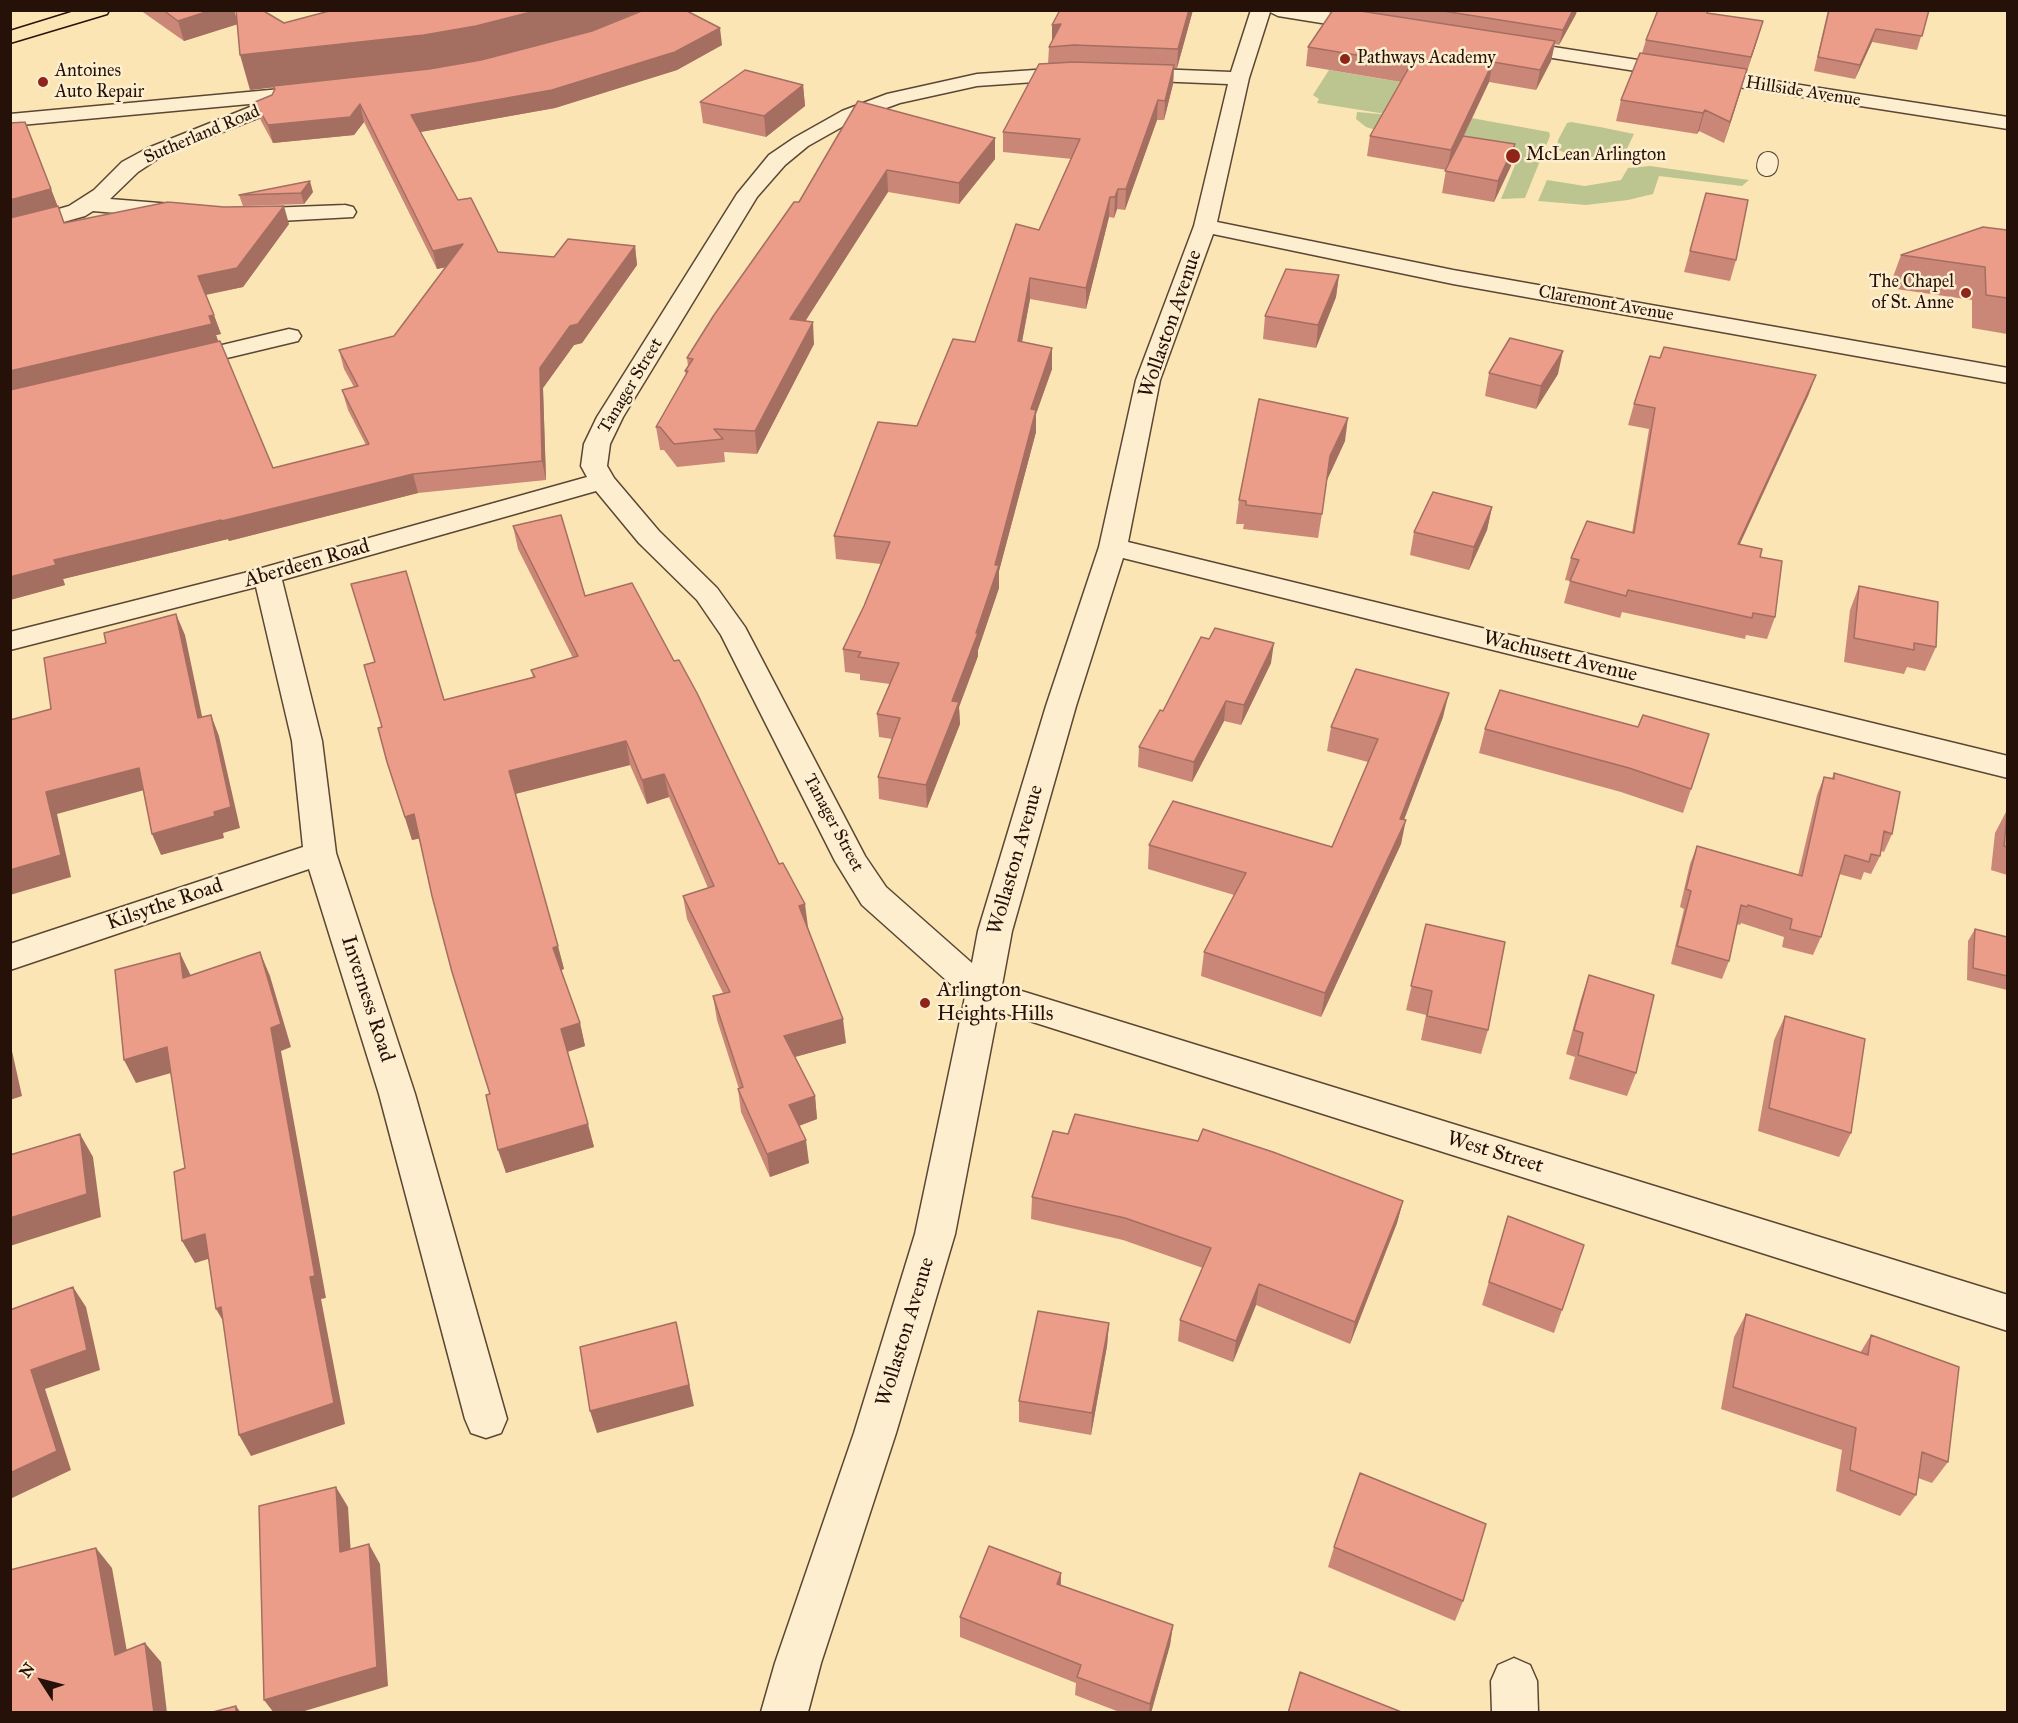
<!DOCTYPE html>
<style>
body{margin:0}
#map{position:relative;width:2018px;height:1723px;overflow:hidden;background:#fbe5b5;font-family:"IM FELL Great Primer",serif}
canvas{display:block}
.frame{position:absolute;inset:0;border:12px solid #261108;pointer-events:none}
.north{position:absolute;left:12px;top:1651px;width:60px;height:60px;-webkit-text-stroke:4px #fceecf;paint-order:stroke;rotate:306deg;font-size:16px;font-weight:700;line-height:24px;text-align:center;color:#261108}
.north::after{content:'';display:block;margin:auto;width:21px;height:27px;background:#261108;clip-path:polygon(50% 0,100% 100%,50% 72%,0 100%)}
</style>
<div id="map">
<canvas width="2018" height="1723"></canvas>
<div class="frame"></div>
<div class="north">N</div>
</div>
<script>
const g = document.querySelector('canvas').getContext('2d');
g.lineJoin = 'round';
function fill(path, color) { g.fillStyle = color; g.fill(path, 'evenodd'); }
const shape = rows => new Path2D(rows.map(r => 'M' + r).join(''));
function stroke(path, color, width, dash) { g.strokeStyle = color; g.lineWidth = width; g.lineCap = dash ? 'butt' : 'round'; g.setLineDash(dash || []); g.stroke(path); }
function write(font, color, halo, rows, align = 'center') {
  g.font = font + ' "IM FELL Great Primer",serif'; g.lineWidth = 5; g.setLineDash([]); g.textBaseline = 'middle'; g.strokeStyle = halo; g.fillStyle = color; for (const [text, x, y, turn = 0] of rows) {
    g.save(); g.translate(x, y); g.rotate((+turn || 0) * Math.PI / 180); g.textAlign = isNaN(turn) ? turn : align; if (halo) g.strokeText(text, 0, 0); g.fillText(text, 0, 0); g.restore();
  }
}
fill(shape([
 [1329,70,1412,84,1449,114,1549,132,1550,136,1525,198,1501,199,1515,165,1379,131,1366,127,1356,119,1357,112,1392,115,1317,103,1319,99,1313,95],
 [1571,122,1600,127,1634,134,1624,155,1614,161,1563,152,1557,149,1558,140,1567,123],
 [1650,166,1749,180,1742,186,1659,176,1653,194,1628,200,1586,205,1538,201,1547,180,1585,186,1621,180,1628,168]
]), '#bcc590');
const service = shape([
 [1767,166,1768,162]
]);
const minor = shape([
 [1251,10,1316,10,1371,19,1378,21,1381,25,1378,29,1371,31,1278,16,1270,12,1249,78,1217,222,1453,270,2008,368,2008,383,1453,284,1213,234,1160,380,1128,542,2008,756,2008,778,1123,558,1076,706,1012,931,1002,985,2008,1295,2008,1331,998,1011,955,1234,896,1433,821,1663,808,1712,761,1712,775,1663,854,1433,915,1234,965,997,862,905,835,861,721,635,697,600,639,543,596,491,282,580,322,741,336,853,415,1094,507,1419,501,1433,486,1438,471,1433,465,1419,379,1094,309,869,10,970,10,944,303,847,292,741,256,587,10,650,10,632,244,573,587,477,581,466,584,444,597,417,737,194,769,155,794,138,842,111,887,94,977,74,1078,67,1085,69,1088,73,1085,77,1078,79,977,86,900,103,856,119,808,146,785,165,757,197,623,417,610,444,607,466,614,478,659,531,717,588,745,627,865,856,886,887,972,963,978,931,1046,706,1099,547,1136,380,1194,226,1228,84,1130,80,1123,78,1120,74,1123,70,1130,68,1231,72,1251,10],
 [1508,40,2008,117,2008,129,1501,50,1498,46,1501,42,1508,40],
 [313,86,320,88,323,92,320,96,272,102,278,107,275,111,162,156,138,172,110,199,184,205,192,207,195,212,192,217,184,219,93,211,85,216,10,237,10,223,69,206,94,190,122,162,148,148,260,103,10,126,10,114,313,86],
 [345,205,353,207,356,212,353,217,242,223,234,221,231,216,234,211,242,209,345,205],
 [289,329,298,331,301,336,298,341,181,369,172,367,169,362,172,357,289,329],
 [1514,1658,1530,1665,1537,1681,1538,1712,1492,1712,1491,1681,1498,1665,1514,1658]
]);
const primary = shape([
 [78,10,109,10,107,14,10,43,10,31,78,10]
]);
stroke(service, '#5b4633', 22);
stroke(minor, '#5b4633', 3);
stroke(primary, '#261108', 3);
stroke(service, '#fceecf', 20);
fill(minor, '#fceecf');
fill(primary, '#fbe5b5');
fill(shape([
 [140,10,234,10,238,24,184,41],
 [642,10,590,32,722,45,677,70,555,108,420,132,458,200,498,252,554,257,635,246,637,265,582,343,574,345,543,388,546,480,418,493,229,541,228,539,63,579,65,585,10,600,25,122,64,223,289,224,243,287,206,295,221,334,216,335,218,342,273,468,366,445,348,410,342,390,354,387,344,369,339,350,394,336,446,267,437,269,364,122,354,135,273,143,260,119,255,102,272,95,274,91,273,87,250,90,284,23],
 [1060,10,1193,10,1177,68,1174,68,1173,84,1164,120,1157,120,1125,210,1117,209,1114,218,1109,217,1086,309,1030,299,1022,342,1052,369,1036,414,1036,432,999,571,999,588,978,650,978,656,959,707,960,724,927,808,879,799,878,777,892,739,879,737,877,714,890,684,860,680,860,674,845,672,843,649,864,606,881,564,836,559,834,536,917,426,975,342,1039,230,1072,159,1003,152,1003,132,1048,64,1049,47,1052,41],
 [1333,10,1577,10,1576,14,1559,45,1555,44,1551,61,1536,90,1489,82,1464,136,1511,166,1494,202,1442,193,1446,170,1367,156,1370,136,1401,82,1306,66,1308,47],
 [1828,10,1929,10,1917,50,1872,42,1855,79,1814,71],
 [1708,13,1763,21,1724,143,1699,131,1697,134,1616,121,1621,100,1642,53,1646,40],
 [803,85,805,106,766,137,703,123,700,102],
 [858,101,995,159,959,204,888,192,805,321,814,344,757,454,724,452,725,462,677,467,664,450,660,450,656,427,686,375,685,371,688,366,687,358,799,202],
 [313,192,304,204,243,206,239,195],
 [1706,193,1736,260,1730,281,1684,272],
 [2007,230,2007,334,1972,328,1972,300,1889,288,1901,255],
 [1339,275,1336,297,1316,348,1263,339,1265,316],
 [1660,358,1816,375,1808,396,1740,544,1760,557,1775,617,1767,639,1746,635,1745,639,1622,612,1620,618,1564,603,1570,581,1565,580,1571,558,1632,533,1649,429,1628,425,1634,404],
 [1489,373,1558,374,1536,409,1485,396],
 [1345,441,1327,480,1318,538,1243,529,1244,524,1236,524,1239,500],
 [1492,507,1487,530,1469,570,1410,555,1414,532],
 [513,526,585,596,808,927,846,1043,795,1057,815,1096,817,1119,799,1126,809,1163,770,1177,741,1112,738,1089,739,1089,717,1020,713,996,723,993,687,919,683,896,708,888,669,797,647,804,630,765,515,794,564,969,561,970,580,1023,585,1046,567,1052,594,1147,506,1173,490,1094,420,838,412,840,387,762,382,727,444,700,533,677,531,670,573,658,518,549],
 [1859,586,1936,647,1925,671,1907,667,1904,674,1844,662,1850,610],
 [1271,663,1241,725,1224,721,1192,782,1138,767,1139,747,1163,711],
 [1500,690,1691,789,1683,813,1621,792,1479,753,1485,729],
 [1443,717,1404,820,1401,844,1321,1017,1201,976,1204,952,1234,895,1148,869,1149,845,1332,847,1368,762,1327,751,1331,727],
 [1834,773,1892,834,1884,852,1881,851,1880,856,1871,874,1864,872,1861,880,1839,874,1821,937,1813,955,1782,947,1784,937,1741,923,1740,925,1737,924,1729,961,1722,979,1671,964,1684,909,1680,907,1690,864,1697,846,1798,875,1817,795,1824,777,1832,778],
 [2007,810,2007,875,1991,870,1995,833],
 [1426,924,1488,1030,1481,1054,1421,1040,1426,1015,1406,1010],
 [1975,929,2007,937,2007,990,1967,980,1968,941],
 [1589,975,1636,1073,1627,1096,1569,1079,1575,1057,1566,1054,1581,999],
 [1785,1016,1851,1133,1839,1157,1758,1131,1774,1040],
 [1032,1197,1403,1201,1397,1223,1350,1344,1256,1305,1233,1362,1178,1341,1180,1320,1203,1268,1123,1240,1031,1219],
 [1508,1216,1562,1310,1554,1333,1482,1305],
 [1746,1314,1860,1353,1871,1335,1948,1462,1932,1483,1918,1478,1916,1495,1900,1516,1836,1491,1842,1450,1721,1409,1734,1337],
 [1109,1323,1107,1346,1091,1435,1019,1422,1019,1401],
 [1334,1547,1463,1601,1455,1621,1328,1567],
 [1061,1573,1061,1586,1173,1625,1170,1645,1151,1713,1122,1713,1075,1695,1076,1683,960,1637,960,1617]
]), '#ca8777');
fill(shape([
 [212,10,234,10,238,24,184,41,178,21],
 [539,10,642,10,579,36,483,61,432,70,250,90,240,55],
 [1189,10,1193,10,1177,68,1178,49],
 [1573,10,1577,10,1576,14,1559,45,1563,30],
 [1763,21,1758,38,1746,74,1751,57],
 [1061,24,1052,45,1052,25],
 [720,28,722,45,677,70,555,108,415,133,411,115],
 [1876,29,1872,42,1855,79,1860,65],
 [1555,41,1551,61,1536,90,1540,70],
 [1493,62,1489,82,1447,170,1451,150],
 [1174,65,1173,84,1164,120,1165,101],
 [1747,69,1741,90,1724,143,1730,122],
 [803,85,805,106,766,137,764,116],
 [1158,100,1157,120,1125,210,1126,189],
 [360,104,364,122,354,135,273,143,268,125],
 [1705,110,1699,131,1697,134,1703,113],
 [995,138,995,159,959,204,959,183],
 [1515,144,1511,166,1494,202,1498,181],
 [887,170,888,192,792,342,790,319],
 [310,181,313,192,304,204,301,193],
 [51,189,58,207,10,221,10,200],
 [1118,189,1117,209,1114,218,1115,197],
 [1110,197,1109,217,1086,309,1086,288],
 [284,206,289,224,243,287,204,295,198,276],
 [463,244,467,263,437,269,433,251],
 [635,246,637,265,582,343,574,345,543,388,546,480,542,461,540,368,570,326],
 [1339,275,1336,297,1316,348,1318,325],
 [1030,278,1030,299,1018,362,1018,341],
 [214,315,221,334,216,335,219,343,10,393,10,371],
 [813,322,814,344,757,454,755,431],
 [1052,348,1052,369,1036,414,1036,432,999,571,999,588,978,650,978,656,959,707,960,724,927,808,926,785,952,701,976,633,995,565,1031,409],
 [1563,351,1558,374,1536,409,1541,386],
 [1816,375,1808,396,1730,565,1738,544],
 [1348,418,1345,441,1327,480,1318,538,1330,456],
 [413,474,418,493,229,541,228,539,63,579,65,585,10,600,10,577,54,560],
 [1492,507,1487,530,1469,570,1474,547],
 [176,614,185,635,207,740,198,718],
 [1274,643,1271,663,1241,725,1244,705],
 [1449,693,1443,717,1395,843,1400,819],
 [1226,701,1224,721,1192,782,1194,762],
 [211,715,219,736,240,828,223,833,224,838,161,855,152,834,214,812],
 [626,741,630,765,515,794,509,771],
 [139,768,148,789,57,814,71,877,10,895,10,870,46,792],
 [664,774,669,797,647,804,642,780],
 [414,814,422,838,412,840,405,817],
 [1406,820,1401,844,1321,1017,1325,993],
 [805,904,808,927,802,930,799,906],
 [558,946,564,969,559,971,553,948],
 [260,952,270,976,291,1047,281,1051,326,1298,321,1299,345,1424,251,1456,239,1435,310,1277,271,1028],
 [180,953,191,976,183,978],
 [843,1019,846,1043,787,1059,784,1036],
 [580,1023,585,1046,567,1052,561,1029],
 [10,1042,22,1096,10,1100],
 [167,1047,178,1071,136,1083,124,1060],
 [815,1096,817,1119,793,1128,789,1105],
 [588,1124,594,1147,506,1173,498,1150],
 [80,1134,93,1157,101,1217,10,1246,10,1218],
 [806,1140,809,1163,770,1177,767,1154],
 [1403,1201,1397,1223,1350,1344,1355,1322],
 [205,1234,218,1256,195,1263,182,1241],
 [1259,1284,1256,1305,1233,1362,1236,1341],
 [73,1287,86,1307,100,1370,45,1389,71,1470,10,1499,10,1473,31,1370],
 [221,1307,229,1331,216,1309],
 [676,1322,694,1406,597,1433,590,1411],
 [1109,1323,1107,1346,1091,1435,1092,1413],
 [336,1487,348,1507,352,1572,340,1552],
 [369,1544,380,1564,388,1686,298,1713,274,1713,264,1700],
 [96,1548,112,1568,131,1674,115,1655],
 [1061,1573,1060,1593,1057,1584],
 [1173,1625,1170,1645,1151,1713,1149,1713,1150,1704],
 [145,1643,161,1662,167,1713,154,1713],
 [236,1706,241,1713,236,1713]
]), '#a46e61');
const building = shape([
 [163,10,212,10,178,21,163,10],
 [236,10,262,10,284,23,333,10,539,10,476,26,424,35,240,55,236,10],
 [644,10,685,10,720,28,675,52,552,90,411,115,458,200,471,198,498,252,554,257,568,239,635,246,578,324,570,326,540,368,542,461,413,474,222,521,221,520,54,560,56,565,10,577,10,390,220,341,273,468,369,444,342,390,358,386,339,350,394,336,463,244,433,251,360,104,350,117,268,125,255,102,272,95,275,89,273,86,429,69,481,60,592,31,644,10],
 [1060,10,1189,10,1178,49,1074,45,1049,47,1061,24,1052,25,1060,10],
 [1333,10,1354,10,1555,41,1540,70,1493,62,1451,150,1370,136,1411,64,1308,47,1333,10],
 [1437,10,1573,10,1563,30,1437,10],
 [1658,10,1708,10,1707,13,1763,21,1751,57,1646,40,1658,10],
 [1829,10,1929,10,1922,36,1876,29,1860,65,1818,57,1829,10],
 [1640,53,1747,69,1730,122,1705,110,1703,113,1621,100,1640,53],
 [1074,62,1174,65,1165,101,1158,100,1126,189,1118,189,1115,197,1110,197,1086,288,1030,278,1018,341,1052,348,1031,409,1036,410,995,565,999,565,976,633,978,633,952,701,959,702,926,785,878,777,900,718,877,714,899,663,858,657,861,652,843,649,864,606,890,542,834,536,878,422,917,426,953,339,975,342,1016,224,1039,230,1080,139,1003,132,1039,64,1074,62],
 [745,70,803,85,764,116,700,102,745,70],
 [858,101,995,138,959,183,887,170,790,319,813,322,755,431,714,429,723,439,674,444,660,427,656,427,688,371,685,371,693,359,687,358,714,315,794,202,799,202,858,101],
 [25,122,51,189,10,200,10,123,25,122],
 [1463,136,1515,144,1498,181,1445,171,1463,136],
 [310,181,301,193,239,195,310,181],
 [1706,193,1748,200,1736,260,1690,251,1706,193],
 [168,202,224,207,284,206,237,268,198,276,214,315,209,316,212,324,10,371,10,218,58,206,64,223,168,202],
 [1983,227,2007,230,2007,298,1986,295,1985,267,1901,255,1983,227],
 [1286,269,1339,275,1318,325,1265,316,1286,269],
 [1510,338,1563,351,1541,386,1489,373,1510,338],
 [1664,347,1816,375,1738,544,1762,549,1760,557,1782,561,1775,617,1753,613,1752,618,1628,590,1626,596,1570,581,1579,560,1571,558,1587,521,1634,533,1655,408,1634,404,1650,356,1660,358,1664,347],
 [1259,399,1348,418,1330,456,1322,514,1246,505,1246,501,1239,500,1259,399],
 [1433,492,1492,507,1474,547,1414,532,1433,492],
 [561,515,585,596,632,583,674,661,679,660,697,693,779,864,783,863,805,904,799,906,843,1019,784,1036,815,1096,789,1105,806,1140,767,1154,738,1089,743,1087,713,996,730,992,683,896,714,886,664,774,642,780,626,741,509,771,558,946,553,948,580,1023,561,1029,588,1124,498,1150,486,1095,490,1094,452,972,432,896,414,814,405,817,387,762,378,728,382,727,364,665,375,662,351,584,406,571,444,700,535,677,531,670,578,656,513,526,561,515],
 [1859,586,1938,602,1936,647,1914,643,1914,650,1854,638,1859,586],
 [176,614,198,718,211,715,231,807,214,812,215,816,152,834,139,768,46,792,61,855,10,870,10,720,51,709,44,658,106,643,104,633,176,614],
 [1215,628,1274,643,1244,705,1226,701,1194,762,1139,747,1160,710,1163,711,1201,637,1209,639,1215,628],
 [1356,669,1449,693,1400,819,1406,820,1325,993,1204,952,1246,873,1149,845,1173,801,1332,847,1378,739,1331,727,1356,669],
 [1500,690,1638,727,1643,715,1709,734,1691,789,1629,768,1485,729,1500,690],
 [1834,773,1900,792,1892,834,1884,831,1880,856,1871,854,1869,862,1845,855,1821,937,1790,929,1792,919,1748,905,1747,907,1741,905,1729,961,1677,946,1691,891,1686,889,1697,846,1802,876,1824,777,1834,779,1834,773],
 [2007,815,2007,847,2004,846,2007,815],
 [1426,924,1505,942,1488,1030,1427,1016,1432,991,1411,986,1426,924],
 [1975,929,2007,937,2007,976,1973,968,1975,929],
 [260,952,281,1024,271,1028,315,1276,310,1277,334,1403,239,1435,221,1307,216,1309,205,1234,182,1241,174,1172,185,1168,167,1047,124,1060,115,970,180,953,183,978,260,952],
 [1589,975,1654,995,1636,1073,1578,1055,1583,1033,1574,1030,1589,975],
 [1785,1016,1865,1039,1851,1133,1769,1108,1785,1016],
 [1075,1114,1198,1141,1203,1129,1273,1152,1403,1201,1355,1322,1259,1284,1236,1341,1180,1320,1211,1248,1125,1218,1032,1197,1053,1131,1068,1134,1075,1114],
 [80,1134,87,1194,10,1218,10,1155,80,1134],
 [1508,1216,1584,1245,1562,1310,1489,1282,1508,1216],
 [73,1287,87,1350,31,1370,57,1451,10,1473,10,1310,73,1287],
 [1038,1311,1109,1323,1092,1413,1019,1401,1038,1311],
 [1746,1314,1868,1355,1871,1335,1959,1367,1948,1462,1922,1452,1916,1495,1850,1470,1856,1428,1733,1387,1746,1314],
 [676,1322,689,1385,590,1411,580,1347,676,1322],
 [1360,1473,1486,1524,1463,1601,1334,1547,1360,1473],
 [336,1487,340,1552,369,1544,377,1667,264,1700,259,1506,336,1487],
 [989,1546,1061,1573,1057,1584,1173,1625,1150,1704,1077,1677,1081,1665,960,1617,989,1546],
 [96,1548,115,1655,145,1643,154,1713,10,1713,10,1570,96,1548],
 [1300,1672,1404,1713,1288,1713,1300,1672],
 [236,1706,236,1713,209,1713,236,1706]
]);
fill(building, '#eb9d8a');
stroke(building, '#a46e61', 1.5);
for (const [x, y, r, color] of [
 [1345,59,6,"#8f2418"],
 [43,82,6,"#8f2418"],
 [1513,156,8,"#8f2418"],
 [1966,293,6,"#8f2418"],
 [925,1003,6,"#8f2418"]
]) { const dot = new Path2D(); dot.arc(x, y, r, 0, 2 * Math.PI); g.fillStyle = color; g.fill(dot); stroke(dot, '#fceecf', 2); }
write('18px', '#261108', '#fceecf', [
 ["Pathways Academy",1357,59],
 ["Antoines",55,72],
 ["Auto Repair",55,93],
 ["McLean Arlington",1526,156],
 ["The Chapel",1954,283,"right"],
 ["of St. Anne",1954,304,"right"]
], 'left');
write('18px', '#261108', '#fceecf', [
 ["Hillside Avenue",1803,92,9],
 ["Sutherland Road",202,135,-23],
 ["Claremont Avenue",1606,304,10],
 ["Tanager Street",631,386,-59],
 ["Tanager Street",833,823,62]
]);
write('21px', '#261108', '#fceecf', [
 ["Wollaston Avenue",1171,324,-71],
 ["Aberdeen Road",307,564,-16],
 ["Wachusett Avenue",1560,657,14],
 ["Wollaston Avenue",1016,860,-74],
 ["Kilsythe Road",165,905,-19],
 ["Inverness Road",367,999,72],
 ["West Street",1495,1153,17],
 ["Wollaston Avenue",906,1332,-73]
]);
write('21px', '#261108', '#fceecf', [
 ["Arlington",937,991],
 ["Heights Hills",937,1015]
], 'left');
</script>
